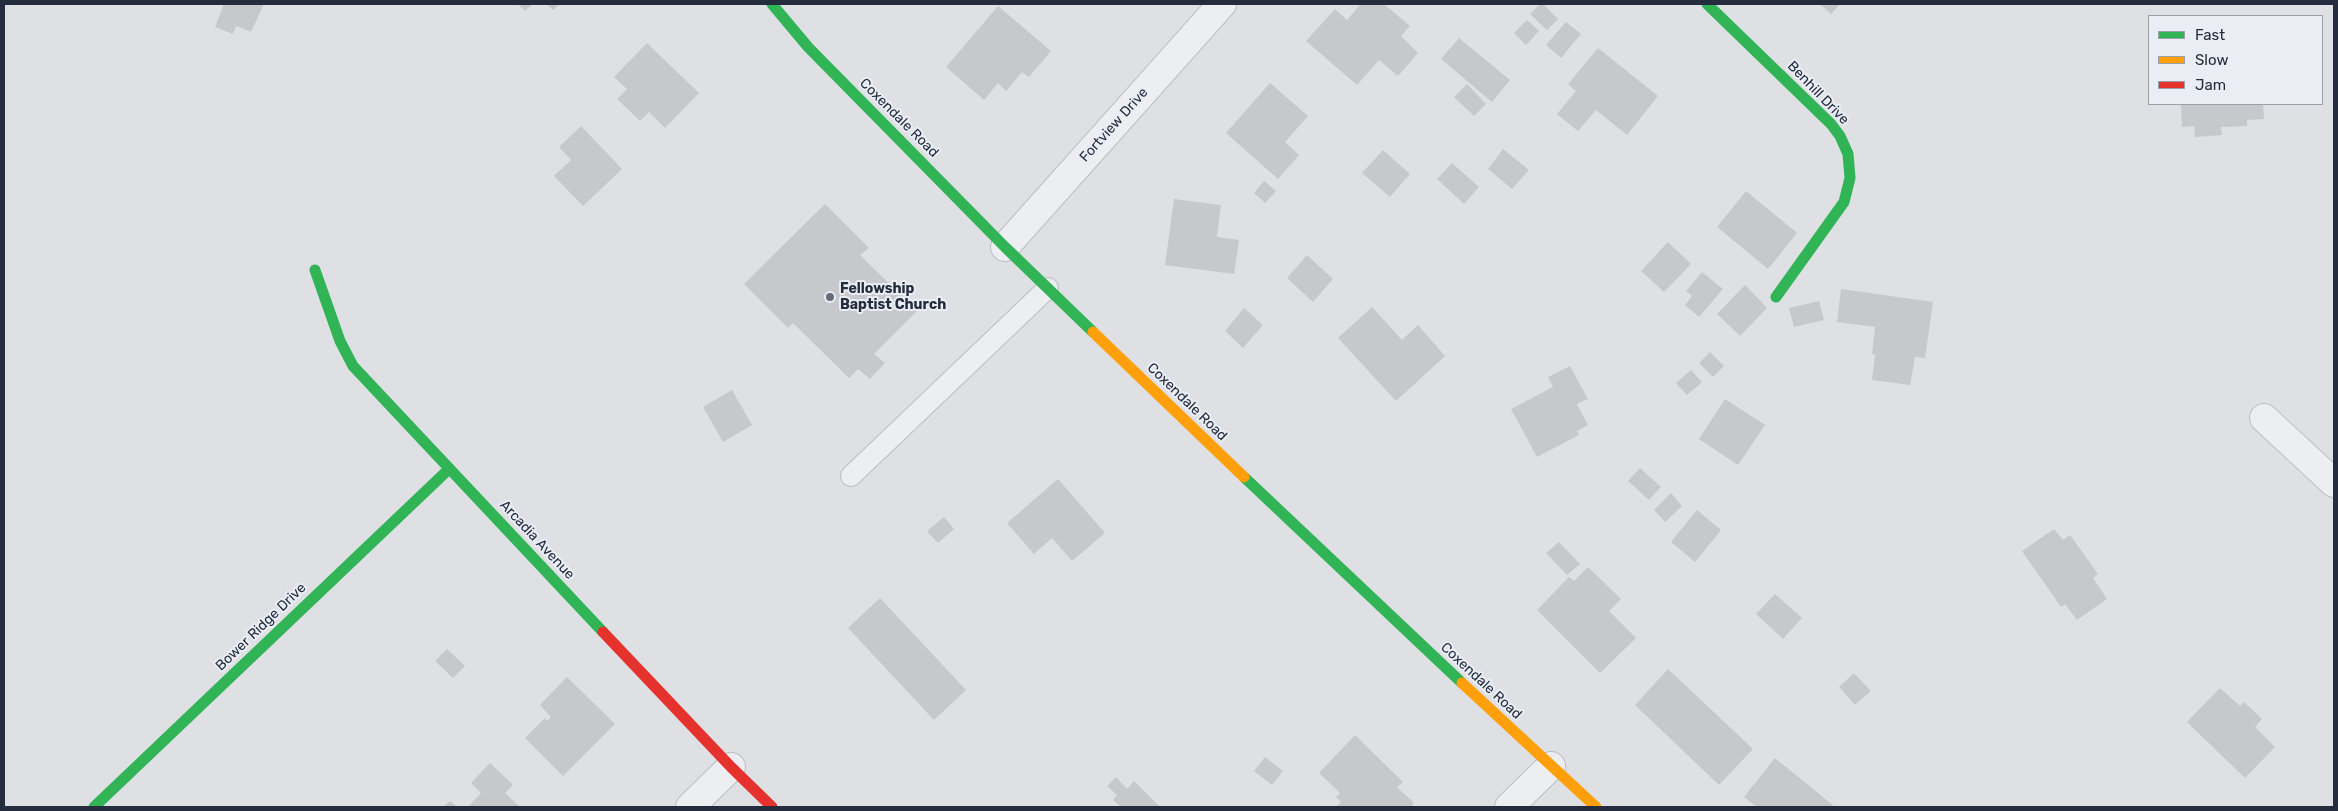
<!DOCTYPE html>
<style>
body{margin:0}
#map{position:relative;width:2338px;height:811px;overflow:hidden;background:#dee0e4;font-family:Rubik,sans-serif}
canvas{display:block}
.frame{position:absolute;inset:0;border:5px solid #242c3d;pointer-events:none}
.legend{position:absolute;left:2148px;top:15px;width:175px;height:90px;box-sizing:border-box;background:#eaeef4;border:1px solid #9ba0ab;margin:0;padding:6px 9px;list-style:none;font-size:15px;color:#242c3d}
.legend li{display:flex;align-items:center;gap:10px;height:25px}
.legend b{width:25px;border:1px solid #9ba0ab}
</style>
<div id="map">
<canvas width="2338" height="811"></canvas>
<div class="frame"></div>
<ul class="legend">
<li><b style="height:6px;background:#30b455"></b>Fast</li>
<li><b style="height:6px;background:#ff9f0a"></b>Slow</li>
<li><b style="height:6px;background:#e5322d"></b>Jam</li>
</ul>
</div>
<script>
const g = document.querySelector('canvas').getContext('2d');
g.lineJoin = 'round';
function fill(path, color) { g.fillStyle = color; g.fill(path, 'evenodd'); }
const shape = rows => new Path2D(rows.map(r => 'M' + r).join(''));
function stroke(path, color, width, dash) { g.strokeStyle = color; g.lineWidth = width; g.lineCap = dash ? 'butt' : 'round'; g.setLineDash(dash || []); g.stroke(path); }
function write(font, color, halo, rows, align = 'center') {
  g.font = font + ' Rubik,sans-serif'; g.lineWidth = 4; g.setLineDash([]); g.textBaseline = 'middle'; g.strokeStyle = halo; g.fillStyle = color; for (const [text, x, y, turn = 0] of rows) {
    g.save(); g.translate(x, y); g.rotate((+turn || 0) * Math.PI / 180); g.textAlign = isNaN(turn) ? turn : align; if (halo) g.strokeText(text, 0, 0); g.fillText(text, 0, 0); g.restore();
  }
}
fill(shape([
 [224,4,264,4,251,32,236,26,233,34,215,27],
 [518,4,533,4,525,11],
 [546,4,559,4,553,10],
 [1361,4,1384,4,1410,26,1401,36,1418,53,1398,76,1379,60,1357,85,1306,41,1335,9,1347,20],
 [1540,4,1543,4,1558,19,1547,30,1530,14],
 [1820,4,1840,4,1831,14],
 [998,6,1051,51,1029,77,1022,72,1006,91,998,83,984,100,946,67],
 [1527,20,1539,31,1526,45,1514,33],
 [1566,22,1581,34,1561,58,1546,45],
 [1459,38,1510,80,1492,102,1441,59],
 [647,43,699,93,665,128,649,112,640,121,617,99,627,89,614,77],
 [1598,48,1658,96,1627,135,1596,110,1578,131,1557,114,1576,91,1568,84],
 [1270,83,1308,116,1285,142,1299,155,1278,179,1226,133],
 [1467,84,1486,104,1474,116,1454,97],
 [2181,104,2263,104,2264,119,2247,120,2247,126,2221,127,2222,135,2195,137,2194,126,2182,127],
 [581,126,622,169,583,206,554,176,571,160,559,147],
 [1503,149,1529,170,1512,189,1488,169],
 [1383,150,1410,174,1390,197,1362,173],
 [1452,163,1479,187,1464,204,1437,179],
 [1264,181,1276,191,1265,203,1254,193],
 [1746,191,1797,233,1768,269,1717,227],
 [1174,199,1221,205,1217,237,1239,240,1234,274,1165,265],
 [825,204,869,248,860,255,917,311,874,354,885,363,870,379,858,369,849,378,793,323,788,328,744,284],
 [1668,242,1691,264,1664,292,1641,271],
 [1307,255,1333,279,1313,302,1287,278],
 [1702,272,1723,289,1699,317,1685,305,1692,296,1686,291],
 [1745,285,1767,308,1740,336,1717,314],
 [1841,289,1933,302,1925,358,1915,357,1910,385,1872,380,1875,355,1872,354,1875,327,1837,322],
 [1819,301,1824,320,1794,327,1789,308],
 [1372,307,1402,340,1418,325,1445,356,1396,401,1338,338],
 [1244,308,1263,325,1243,348,1225,331],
 [1710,352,1724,366,1713,377,1699,363],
 [1570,366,1588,399,1577,404,1588,425,1577,431,1579,435,1537,457,1511,409,1553,387,1548,377],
 [1691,370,1702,382,1687,395,1676,383],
 [732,390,752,425,723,442,703,407],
 [1725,399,1765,425,1738,465,1699,439],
 [1640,468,1661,487,1649,500,1628,481],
 [1058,479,1105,533,1072,561,1052,538,1034,554,1007,523],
 [1671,493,1682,506,1665,522,1654,510],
 [1697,510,1721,530,1695,562,1671,542],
 [944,517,954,529,938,543,927,531],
 [2054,529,2063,540,2070,535,2098,574,2093,578,2107,599,2077,620,2065,604,2061,607,2022,551],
 [1559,542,1580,564,1567,575,1546,553],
 [1588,567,1621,599,1609,611,1636,638,1600,673,1537,610,1569,577,1574,581],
 [1775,594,1802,618,1783,639,1756,614],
 [880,598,966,690,934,720,848,628],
 [447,649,465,666,453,678,435,661],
 [1668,669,1753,749,1719,785,1635,705],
 [1854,673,1871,691,1855,705,1839,687],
 [567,677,615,724,563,776,525,738,545,718,547,721,551,717,540,705],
 [2220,688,2240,706,2244,702,2262,719,2255,727,2275,747,2245,778,2187,722],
 [1355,735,1403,782,1397,787,1414,803,1411,807,1336,807,1341,802,1336,797,1340,793,1319,773],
 [1265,757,1283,771,1272,785,1254,771],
 [1775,758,1835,807,1757,807,1744,797],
 [490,763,513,785,505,793,520,807,468,807,481,793,471,783],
 [1116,777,1127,789,1134,781,1160,807,1121,807,1113,800,1117,795,1107,786],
 [450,801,457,807,443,807]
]), '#c6c8cc');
const lane = shape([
 [851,476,1048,288]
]);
const street = shape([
 [1005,247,1222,4],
 [2264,418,2334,483],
 [690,807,731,767],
 [1509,807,1551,766]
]);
stroke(lane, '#bcbec2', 22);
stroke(street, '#bcbec2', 30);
stroke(lane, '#edeef1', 20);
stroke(street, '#edeef1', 28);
stroke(shape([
 [772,4,808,47,1005,247,1093,332],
 [1707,4,1831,124,1840,136,1848,154,1850,178,1844,202,1776,297],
 [315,270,340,341,353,366,603,632],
 [1244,477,1462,683],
 [94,807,449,469]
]), '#30b455', 11);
stroke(shape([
 [1093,332,1244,477],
 [1462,683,1596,807]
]), '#ff9f0a', 11);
stroke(shape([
 [603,632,731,767,772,807]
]), '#e5322d', 11);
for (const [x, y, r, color] of [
 [830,297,5,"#656b77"]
]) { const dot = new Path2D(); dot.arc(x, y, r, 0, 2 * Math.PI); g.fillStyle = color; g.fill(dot); stroke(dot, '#eaeef4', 2); }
write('14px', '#242c3d', '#eaeef4', [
 ["Benhill Drive",1818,93,46],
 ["Coxendale Road",899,118,45],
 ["Fortview Drive",1114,125,-48],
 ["Coxendale Road",1187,402,44],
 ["Arcadia Avenue",537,540,47],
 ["Bower Ridge Drive",261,627,-44],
 ["Coxendale Road",1481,681,43]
]);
write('bold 14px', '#242c3d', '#eaeef4', [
 ["Fellowship",840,289],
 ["Baptist Church",840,305]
], 'left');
</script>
